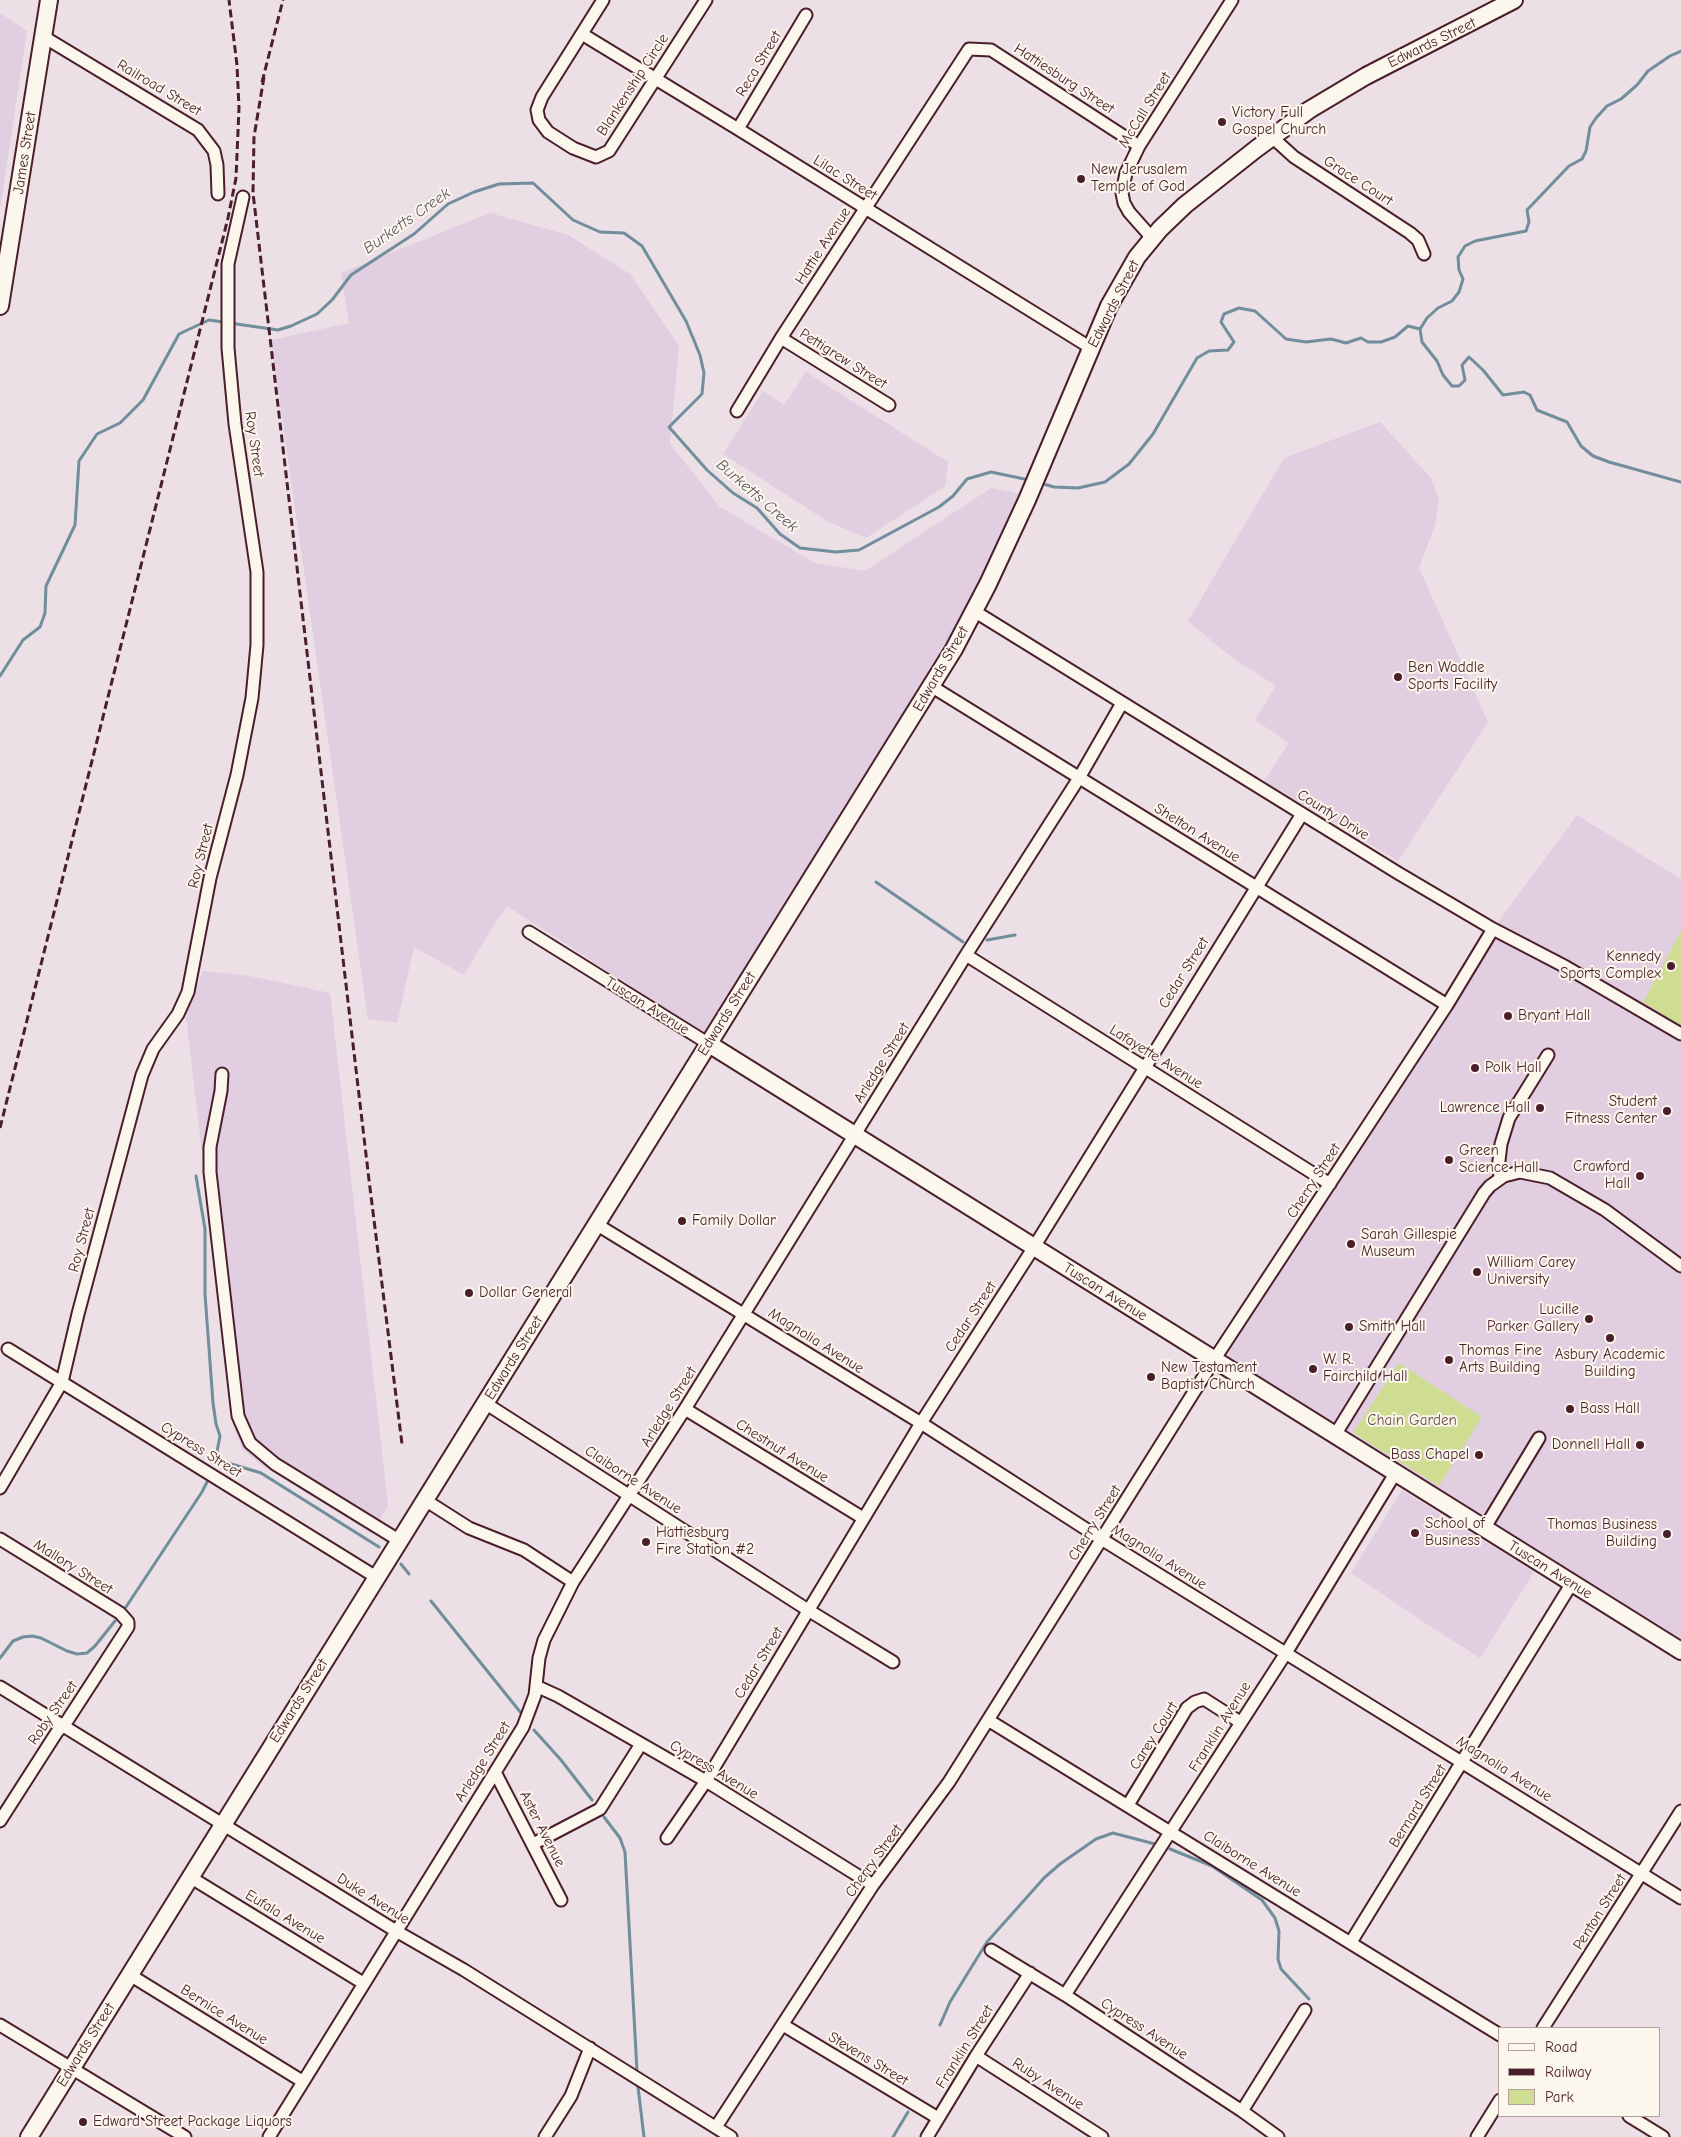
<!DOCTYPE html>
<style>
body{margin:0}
#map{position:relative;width:1681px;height:2137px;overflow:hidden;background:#ecdfe5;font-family:"Comic Neue",sans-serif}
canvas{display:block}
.legend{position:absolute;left:1498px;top:2027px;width:162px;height:90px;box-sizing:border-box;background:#fbf7ec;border:1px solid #b4a19f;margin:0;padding:6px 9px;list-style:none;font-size:15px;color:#4a1f2b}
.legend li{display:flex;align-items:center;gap:10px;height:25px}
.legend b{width:25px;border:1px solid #b4a19f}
</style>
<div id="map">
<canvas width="1681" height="2137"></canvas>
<ul class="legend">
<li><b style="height:6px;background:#fbf7ec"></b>Road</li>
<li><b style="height:6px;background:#4a1f2b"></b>Railway</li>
<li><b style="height:14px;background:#cedd91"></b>Park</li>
</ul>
</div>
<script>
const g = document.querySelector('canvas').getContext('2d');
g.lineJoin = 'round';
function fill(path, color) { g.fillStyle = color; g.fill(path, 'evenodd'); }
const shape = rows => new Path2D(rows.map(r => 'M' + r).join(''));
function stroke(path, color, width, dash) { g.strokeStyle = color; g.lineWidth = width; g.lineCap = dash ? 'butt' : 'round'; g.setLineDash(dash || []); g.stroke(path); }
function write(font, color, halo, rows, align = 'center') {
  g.font = font + ' "Comic Neue",sans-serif'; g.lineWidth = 4; g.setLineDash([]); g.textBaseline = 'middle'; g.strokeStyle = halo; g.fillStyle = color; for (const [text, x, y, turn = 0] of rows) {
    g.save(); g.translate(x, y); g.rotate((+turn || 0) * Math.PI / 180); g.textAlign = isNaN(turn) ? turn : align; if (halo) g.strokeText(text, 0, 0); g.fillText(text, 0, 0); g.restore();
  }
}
fill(shape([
 [0,13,27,31,0,210],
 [490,213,568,235,630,274,679,346,670,444,720,507,815,563,865,571,991,488,1020,494,963,620,706,1035,507,906,495,923,464,975,414,947,397,1023,368,1019,271,340,349,323,341,273],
 [806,372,948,462,945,486,866,538,827,521,723,454,763,391,784,405],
 [1380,422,1431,478,1439,500,1435,525,1419,568,1488,722,1398,861,1264,781,1289,743,1255,720,1276,686,1230,656,1188,621,1284,458],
 [1577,815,1681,879,1681,1651,1214,1360,1493,929],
 [203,971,250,976,330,993,388,1505,372,1534,260,1464,242,1449,235,1430,186,1017],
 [1402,1490,1534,1572,1480,1658,1431,1627,1351,1573]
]), '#e1cee0');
fill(shape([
 [1681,931,1681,1025,1643,1002],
 [1399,1363,1482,1417,1439,1486,1353,1433]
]), '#cedd91');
stroke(shape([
 [1420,329,1422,342,1437,361,1443,375,1452,386,1459,386,1465,380,1462,365,1469,357,1483,370,1503,395,1524,392,1530,395,1537,410,1567,422,1581,446,1593,456,1609,462,1681,482],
 [1040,483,1054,487,1078,488,1105,482,1129,464,1153,434,1197,358,1209,351,1228,350,1234,342,1221,322,1224,314,1239,308,1255,311,1286,339,1306,342,1331,339,1346,343,1361,338,1368,342,1381,342,1395,337,1408,326,1420,329,1427,318,1438,308,1452,301,1459,292,1463,279,1459,270,1458,257,1465,246,1475,241,1526,231,1529,222,1527,210,1569,166,1582,159,1586,151,1590,127,1596,118,1607,106,1621,99,1637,85,1648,71,1670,56,1681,51],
 [0,676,23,640,40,627,45,613,46,586,75,525,79,461,97,434,120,423,143,400,179,334,209,320,278,330,291,326,317,314,332,300,351,275,414,234,448,204,474,192,499,184,533,183,573,220,600,232,624,233,642,246,686,321,700,355,704,373,702,394,669,427,707,470,733,493,757,508,780,534,800,548,836,552,859,550,939,507,953,496,967,479,991,472,1029,480],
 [876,882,963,942],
 [987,940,1015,935],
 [196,1176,205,1229,205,1294,213,1403,216,1424,220,1436,215,1462],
 [215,1459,261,1473,379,1547],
 [401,1564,409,1574],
 [431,1601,521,1713],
 [126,1607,202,1492,207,1482],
 [0,1658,13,1641,23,1637,32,1636,41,1638,67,1651,77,1654,87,1653,95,1646,115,1621],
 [534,1730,561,1760,592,1800],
 [604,1817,620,1838,625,1852,637,2071],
 [1170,1849,1212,1866,1262,1900,1275,1918,1279,1931,1278,1959,1281,1969,1309,1999],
 [940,2025,950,2002,987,1942,1044,1878,1060,1864,1096,1839,1113,1833,1155,1844],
 [638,2087,644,2137],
 [893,2137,908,2112]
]), '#708e9b', 3);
const street = shape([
 [603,0,542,97,537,110,539,120,548,132,573,148,596,157,609,151,706,0],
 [582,34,738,129,1091,348],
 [44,37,198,130,214,151,217,165,218,194],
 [738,129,806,15],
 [1272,137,1294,157,1410,233,1418,240,1424,254],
 [1152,238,1129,212,1124,203,1122,193,1126,173,1139,146,1232,0],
 [781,338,889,405],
 [737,411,781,338,969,49,991,50,1139,146],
 [974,611,1398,873,1493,929,1566,967,1681,1034],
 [931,686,1447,1005],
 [529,932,709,1044],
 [966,955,1330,1184],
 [222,1074,221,1091,210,1147,210,1172,238,1416,250,1443,275,1464,400,1541],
 [1501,1178,1498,1169,1501,1144,1509,1118,1548,1055],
 [596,1224,921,1423,1103,1540,1681,1898],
 [8,1349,376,1577],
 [485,1403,808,1610,893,1662],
 [685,1409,863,1518],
 [1335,1435,1484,1193,1490,1186,1504,1176,1520,1172,1550,1178,1605,1210,1681,1266],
 [0,1488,62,1382,78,1314,142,1075,153,1049,178,1014,188,992,210,878,237,775,252,698,257,645,257,572,235,424,228,348,228,264,243,197],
 [425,1500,469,1528,524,1550,573,1582],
 [1484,1529,1539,1438],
 [0,1539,120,1613,128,1622,128,1627,67,1721,57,1732,0,1821],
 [536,1686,558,1696,706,1781,873,1885],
 [0,1687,396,1931,464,1970,731,2137],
 [988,1720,1500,2035],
 [495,1772,561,1900],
 [1128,1805,1187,1708,1195,1702,1204,1699,1240,1722],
 [667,1838,706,1781,921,1423,1034,1247,1302,814],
 [533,1844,600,1809,641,1744],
 [190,1877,363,1983],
 [1351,1942,1572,1583],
 [991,1950,1065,1995,1242,2111,1278,2137],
 [130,1975,302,2081],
 [1065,1995,1286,1653,1396,1472],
 [0,2025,185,2137],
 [783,2025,938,2118],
 [1543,2028,1681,1811],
 [976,2056,1102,2137],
 [1242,2111,1305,2010],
 [1629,2116,1663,2137],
 [716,2127,873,1885,949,1782,1214,1360,1447,1005,1493,929],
 [269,2137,523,1727,535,1695,539,1658,544,1640,573,1582,685,1409,966,955,1079,778,1122,703],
 [545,2137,571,2096,590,2048],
 [927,2137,976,2056,1030,1973],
 [1477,2137,1500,2100]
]);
const secondary = shape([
 [0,306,49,0],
 [709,1044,1681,1651],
 [29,2137,954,649,988,584,1027,500,1109,306,1137,257,1160,229,1185,205,1256,149,1309,110,1366,76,1514,0]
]);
stroke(street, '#4a1f2b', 15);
stroke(secondary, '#4a1f2b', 20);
stroke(street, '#fbf7ec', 11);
stroke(secondary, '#fbf7ec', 16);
stroke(shape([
 [264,77,254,137,253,193,369,1180,402,1444],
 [262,82,283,0],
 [0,1128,228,218,236,178,239,108,237,65,229,0]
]), '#4a1f2b', 3, [8, 4]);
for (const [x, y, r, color] of [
 [1222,122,5,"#4a1f2b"],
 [1081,179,5,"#4a1f2b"],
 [1398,677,5,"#4a1f2b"],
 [1671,966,5,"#4a1f2b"],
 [1508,1016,5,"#4a1f2b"],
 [1475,1068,5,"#4a1f2b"],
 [1540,1108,5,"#4a1f2b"],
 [1667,1111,5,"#4a1f2b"],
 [1449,1160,5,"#4a1f2b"],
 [1640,1176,5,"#4a1f2b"],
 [682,1221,5,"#4a1f2b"],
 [1351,1244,5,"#4a1f2b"],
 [1477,1272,5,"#4a1f2b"],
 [469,1293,5,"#4a1f2b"],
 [1589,1319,5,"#4a1f2b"],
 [1349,1327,5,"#4a1f2b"],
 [1610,1338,5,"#4a1f2b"],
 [1449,1360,5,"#4a1f2b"],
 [1313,1369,5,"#4a1f2b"],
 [1151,1377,5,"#4a1f2b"],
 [1570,1409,5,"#4a1f2b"],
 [1640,1445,5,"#4a1f2b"],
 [1479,1455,5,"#4a1f2b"],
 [1415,1533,5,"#4a1f2b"],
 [1667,1534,5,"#4a1f2b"],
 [646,1542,5,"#4a1f2b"],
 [83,2122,5,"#4a1f2b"]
]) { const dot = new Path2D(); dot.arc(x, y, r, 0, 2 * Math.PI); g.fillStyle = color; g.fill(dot); stroke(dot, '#fbf7ec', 2); }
write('15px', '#4a1f2b', '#fbf7ec', [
 ["Edwards Street",1432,43,-26],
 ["Reca Street",759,64,-59],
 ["Hattiesburg Street",1064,79,33],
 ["Blankenship Circle",633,85,-57],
 ["Railroad Street",159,88,31],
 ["McCall Street",1145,110,-58],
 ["James Street",25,153,-81],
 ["Lilac Street",845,178,32],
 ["Grace Court",1358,181,33],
 ["Hattie Avenue",823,246,-57],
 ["Edwards Street",1114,304,-63],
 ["Pettigrew Street",843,359,32],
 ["Roy Street",254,444,82],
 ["Edwards Street",941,669,-60],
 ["County Drive",1333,815,32],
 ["Shelton Avenue",1197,833,32],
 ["Roy Street",201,856,-76],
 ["Cedar Street",1184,973,-58],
 ["Tuscan Avenue",647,1006,32],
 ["Edwards Street",727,1014,-58],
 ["Lafayette Avenue",1156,1057,32],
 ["Arledge Street",882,1063,-58],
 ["Cherry Street",1314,1181,-57],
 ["Roy Street",82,1240,-75],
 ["Tuscan Avenue",1105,1292,32],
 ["Cedar Street",971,1317,-57],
 ["Magnolia Avenue",816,1341,32],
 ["Edwards Street",514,1358,-58],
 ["Arledge Street",669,1407,-58],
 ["Cypress Street",201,1450,32],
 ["Chestnut Avenue",782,1451,32],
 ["Claiborne Avenue",633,1480,33],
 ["Cherry Street",1095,1523,-58],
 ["Magnolia Avenue",1159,1557,32],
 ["Mallory Street",73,1567,32],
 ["Tuscan Avenue",1550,1570,32],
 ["Cedar Street",759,1663,-59],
 ["Edwards Street",299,1701,-58],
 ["Roby Street",53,1713,-55],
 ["Franklin Avenue",1220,1727,-58],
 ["Carey Court",1154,1736,-58],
 ["Arledge Street",483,1762,-58],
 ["Magnolia Avenue",1504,1769,32],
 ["Cypress Avenue",714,1770,31],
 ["Bernard Street",1418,1806,-58],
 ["Aster Avenue",542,1829,63],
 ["Cherry Street",874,1861,-54],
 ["Claiborne Avenue",1252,1864,32],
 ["Duke Avenue",373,1899,32],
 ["Penton Street",1600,1912,-58],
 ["Eufala Avenue",285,1917,31],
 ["Bernice Avenue",224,2015,32],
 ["Cypress Avenue",1144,2029,33],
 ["Edwards Street",86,2045,-58],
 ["Franklin Street",965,2047,-58],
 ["Stevens Street",868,2059,31],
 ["Ruby Avenue",1048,2084,33]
]);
write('15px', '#4a1f2b', '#fbf7ec', [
 ["Victory Full",1232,113],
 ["Gospel Church",1232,130],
 ["New Jerusalem",1091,170],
 ["Temple of God",1091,187],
 ["Ben Waddle",1408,668],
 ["Sports Facility",1408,685],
 ["Kennedy",1661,957,"right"],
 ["Sports Complex",1661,974,"right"],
 ["Bryant Hall",1518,1016],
 ["Polk Hall",1485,1068],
 ["Student",1657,1102,"right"],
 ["Fitness Center",1657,1119,"right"],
 ["Lawrence Hall",1530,1108,"right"],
 ["Green",1459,1151],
 ["Science Hall",1459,1168],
 ["Crawford",1630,1167,"right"],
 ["Hall",1630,1184,"right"],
 ["Family Dollar",692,1221],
 ["Sarah Gillespie",1361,1235],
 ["Museum",1361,1252],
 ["William Carey",1487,1263],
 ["University",1487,1280],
 ["Dollar General",479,1293],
 ["Lucille",1579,1310,"right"],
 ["Parker Gallery",1579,1327,"right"],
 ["Smith Hall",1359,1327],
 ["Thomas Fine",1459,1351],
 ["Arts Building",1459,1368],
 ["Asbury Academic",1610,1355,"center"],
 ["Building",1610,1372,"center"],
 ["W. R.",1323,1360],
 ["Fairchild Hall",1323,1377],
 ["New Testament",1161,1368],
 ["Baptist Church",1161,1385],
 ["Bass Hall",1580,1409],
 ["Donnell Hall",1630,1445,"right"],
 ["Bass Chapel",1469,1455,"right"],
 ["School of",1425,1524],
 ["Business",1425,1541],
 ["Thomas Business",1657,1525,"right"],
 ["Building",1657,1542,"right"],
 ["Hattiesburg",656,1533],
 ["Fire Station #2",656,1550],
 ["Edward Street Package Liquors",93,2122]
], 'left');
write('15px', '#6b4e44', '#fbf7ec', [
 ["Chain Garden",1412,1421]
]);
write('italic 16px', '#5d5663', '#fbf7ec', [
 ["Burketts Creek",407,221,-35],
 ["Burketts Creek",757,496,41]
]);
</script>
